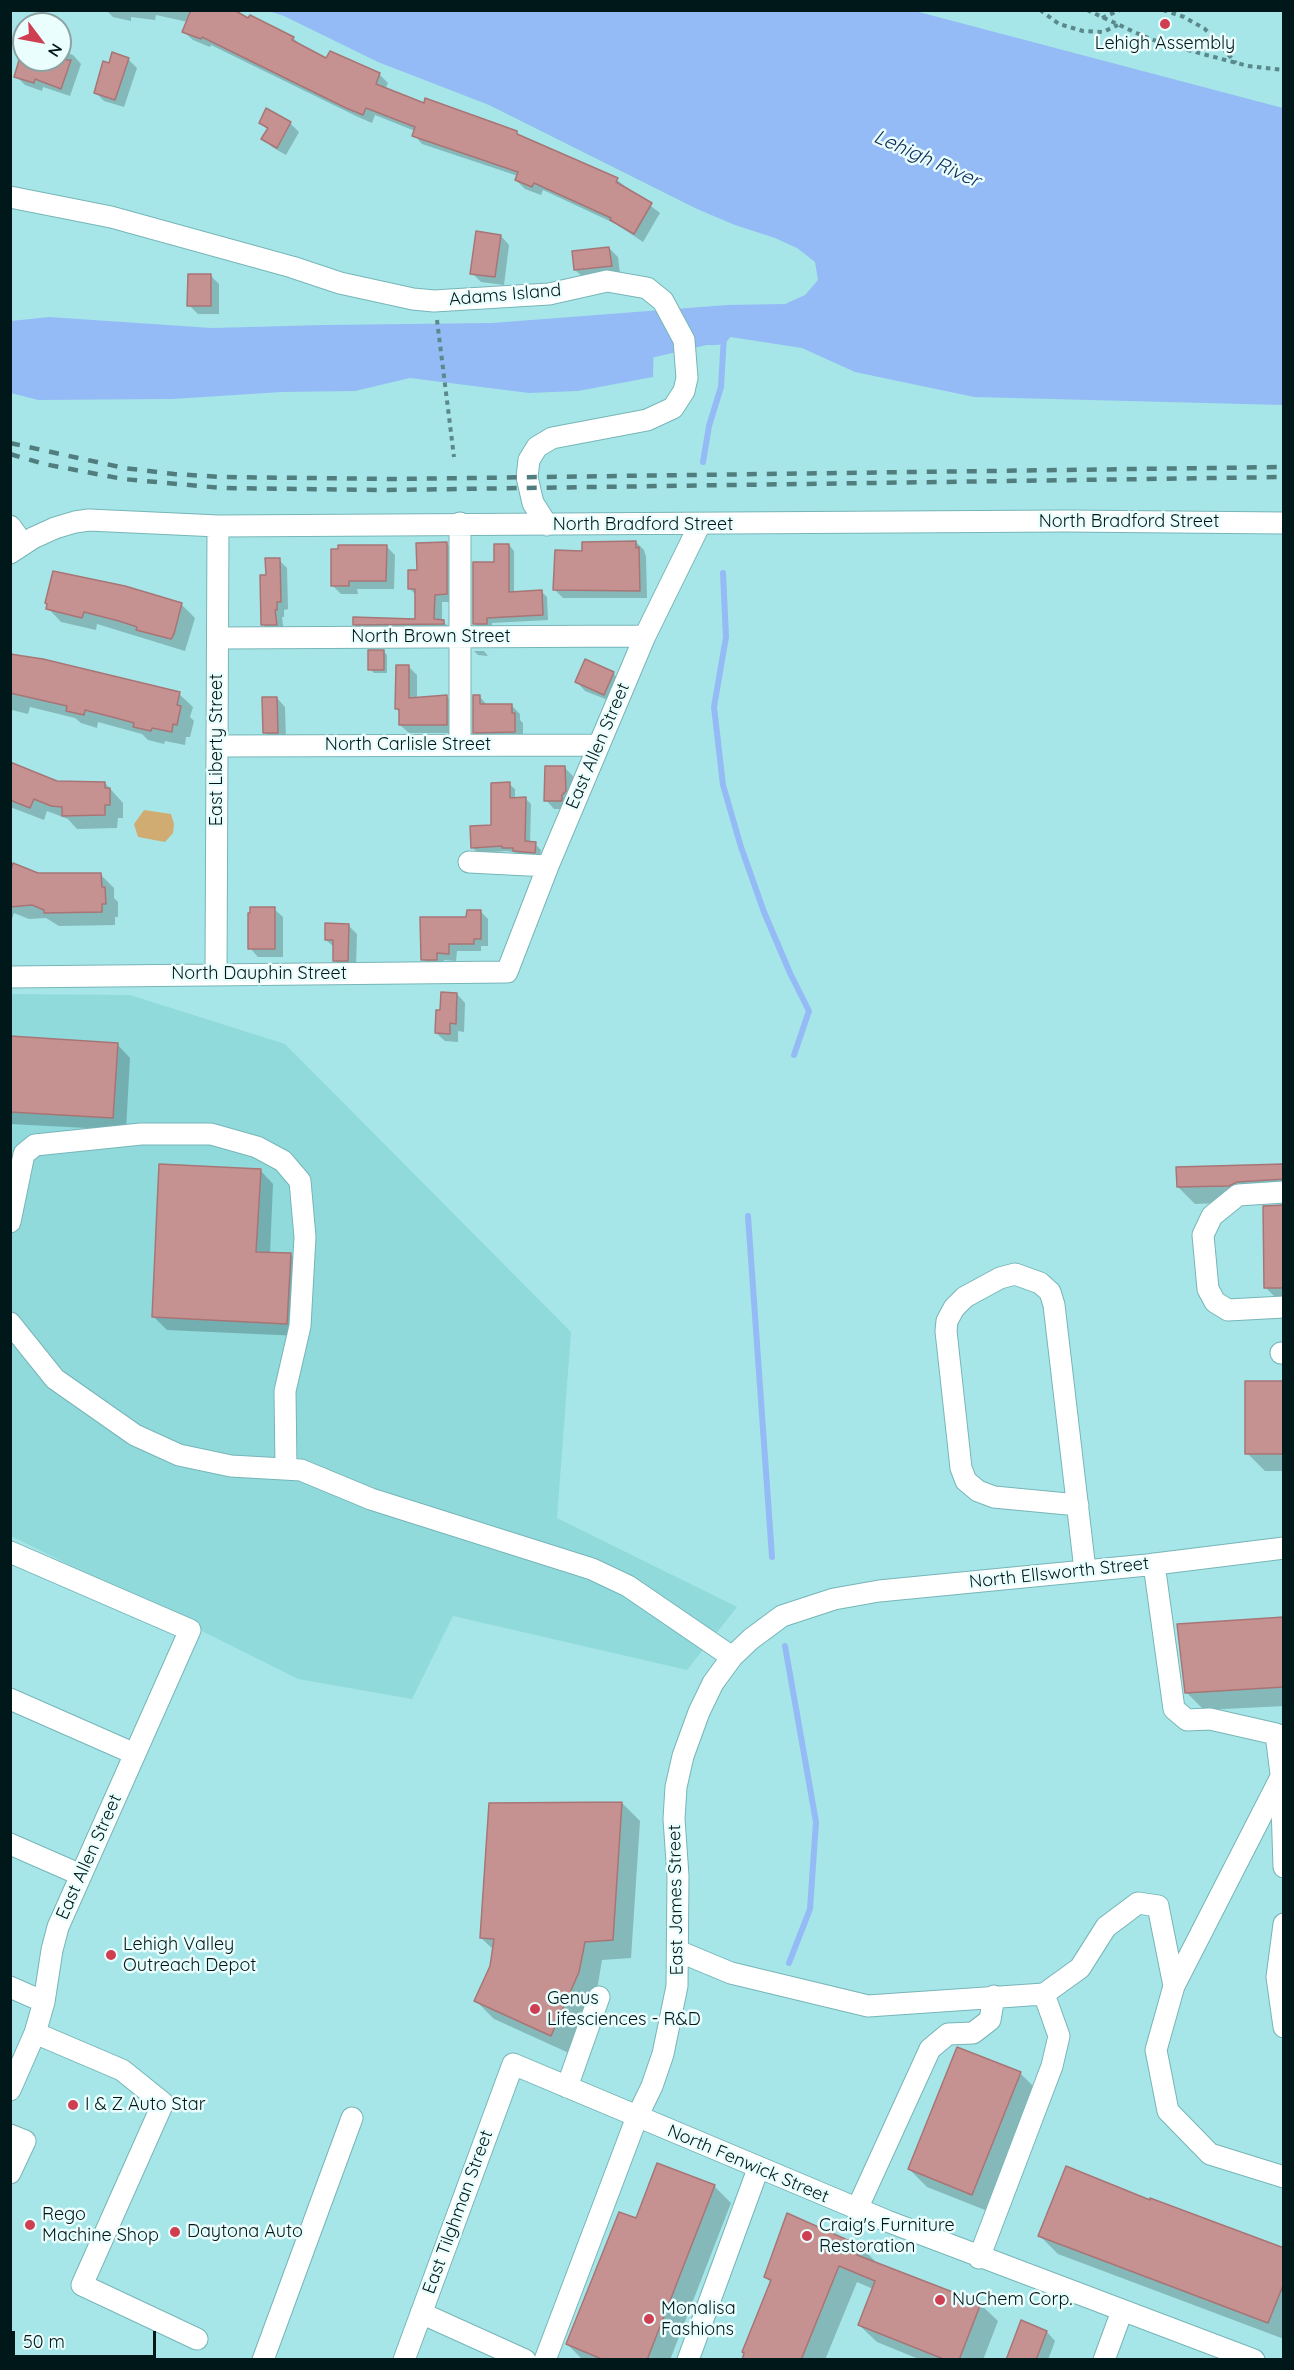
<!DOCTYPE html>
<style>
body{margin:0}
#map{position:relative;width:1294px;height:2370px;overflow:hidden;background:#a6e6e8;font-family:Quicksand,sans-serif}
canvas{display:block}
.frame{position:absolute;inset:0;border:12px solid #001819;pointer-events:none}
.north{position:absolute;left:12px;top:12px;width:60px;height:60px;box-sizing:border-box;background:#ebfefe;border:2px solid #8da2a2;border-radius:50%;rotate:122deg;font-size:16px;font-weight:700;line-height:24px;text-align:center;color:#001819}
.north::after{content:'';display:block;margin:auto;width:21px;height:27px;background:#cf3f51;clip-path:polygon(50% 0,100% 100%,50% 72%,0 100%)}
.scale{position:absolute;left:12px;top:2331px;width:144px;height:27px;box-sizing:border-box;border:3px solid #001819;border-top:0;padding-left:8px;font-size:18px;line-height:21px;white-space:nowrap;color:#001819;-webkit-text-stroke:4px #ebfefe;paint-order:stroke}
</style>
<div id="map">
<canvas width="1294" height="2370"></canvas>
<div class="frame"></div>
<div class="north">N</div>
<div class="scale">50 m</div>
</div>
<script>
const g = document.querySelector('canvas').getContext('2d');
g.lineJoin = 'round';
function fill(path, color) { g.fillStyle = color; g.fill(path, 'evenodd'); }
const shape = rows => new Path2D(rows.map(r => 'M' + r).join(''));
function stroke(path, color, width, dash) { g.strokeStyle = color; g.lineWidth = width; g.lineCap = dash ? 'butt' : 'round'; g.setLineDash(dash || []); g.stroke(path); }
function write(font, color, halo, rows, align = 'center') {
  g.font = font + ' Quicksand,sans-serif'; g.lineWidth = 5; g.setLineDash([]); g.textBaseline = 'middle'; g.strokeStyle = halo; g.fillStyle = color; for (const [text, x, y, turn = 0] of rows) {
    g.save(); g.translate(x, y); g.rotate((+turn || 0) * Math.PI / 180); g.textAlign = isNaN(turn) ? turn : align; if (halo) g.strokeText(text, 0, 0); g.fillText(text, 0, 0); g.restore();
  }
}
fill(shape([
 [10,994,130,995,285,1044,571,1332,557,1518,737,1607,687,1670,453,1616,412,1699,298,1679,11,1536]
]), '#90dadc');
fill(shape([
 [144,810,171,814,174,824,173,833,165,842,138,837,134,824]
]), '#d1ac72');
fill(shape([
 [269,11,915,11,1283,108,1283,405,974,397,855,372,802,348,724,336,654,334,653,377,578,391,529,393,410,378,355,391,282,392,172,399,38,400,11,393,11,321,49,317,212,328,324,325,492,323,727,305,785,304,805,295,818,280,815,262,797,248,775,238,735,225,697,209,489,105,378,62,284,16]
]), '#94bbf5');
fill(shape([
 [106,10,232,10,293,38,302,46,327,60,379,74,388,83,385,89,425,105,517,133,521,138,617,180,660,213,643,242,616,224,543,190,541,195,525,189,516,180,518,176,422,144,414,135,415,131,375,115,372,123,356,116,211,45,210,47,193,40,184,32,188,22,156,15,155,20,131,17,131,21,113,17],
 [24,51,24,60,60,60,60,51,73,55,81,64,70,96,43,87,42,91,25,85,16,76],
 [128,59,137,68,124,107,104,101,96,93,110,65],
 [260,122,290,123,299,132,286,155,272,147,263,139,268,130],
 [501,236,509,245,504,285,481,282,472,273],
 [609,248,618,257,620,274,584,278,575,270],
 [211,276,219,284,219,314,198,314,189,305],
 [636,542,644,550,646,557,647,598,563,598,555,590,583,553],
 [447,544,455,552,455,602,442,602,442,621,452,629,363,632,355,624,417,620,417,596,409,588,418,571],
 [509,545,514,551,514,593,542,592,547,597,548,620,492,623,492,629,480,629,474,623,495,564],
 [386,546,395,555,394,589,357,589,358,594,341,594,332,585],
 [279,560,287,568,288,609,284,610,284,617,282,617,284,633,271,633,263,624],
 [181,604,195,618,185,651,97,624,96,630,61,622,48,608],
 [383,651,387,655,387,673,374,673,370,669],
 [474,651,484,651,488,656,478,655],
 [10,653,179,694,193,707,190,717,194,721,190,737,186,737,185,745,165,741,164,744,148,740,142,734,98,722,97,728,81,723,75,718,30,707,28,714,12,710],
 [408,666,417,675,417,699,447,697,455,705,455,733,409,733,400,725,400,713,396,708],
 [613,673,621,682,613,702,585,691,577,682],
 [480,697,488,706,512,706,520,714,520,720,523,723,523,740,483,741,474,732],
 [277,698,285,707,286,741,273,741,264,732],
 [10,763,56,782,105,783,123,803,123,818,118,818,117,828,77,829,68,819,47,811,44,820,10,807],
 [564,767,573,776,574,800,570,809,554,809,546,800],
 [509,784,515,789,515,799,525,798,531,804,530,843,535,844,541,850,540,858,520,857,517,853,507,851,478,853,472,847,492,827],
 [10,863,38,874,101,875,114,888,114,898,118,902,118,917,115,917,115,925,59,926,46,918,29,919,14,913,12,919,10,918],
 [274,909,283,917,283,957,258,957,250,948],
 [480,911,488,919,488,946,481,946,481,951,457,951,456,961,444,960,444,967,430,967,423,959,468,918],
 [348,925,357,934,356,969,343,969,334,960,335,948,326,940],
 [457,994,465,1003,464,1032,458,1031,458,1042,445,1041,436,1033,442,1012],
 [10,1038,117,1044,130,1058,126,1130,10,1124],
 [1284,1166,1284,1197,1247,1202,1195,1204,1178,1187],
 [260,1170,273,1184,270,1254,291,1255,304,1268,300,1336,167,1330,154,1317],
 [1284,1205,1284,1304,1282,1304,1265,1287,1264,1207],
 [1284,1382,1284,1471,1265,1471,1247,1453],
 [1284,1619,1284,1706,1204,1710,1186,1692],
 [622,1803,640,1821,631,1958,602,1960,597,1990,569,2053,494,2019,476,2001,491,1966,494,1950,481,1938],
 [1020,2073,1038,2091,990,2212,927,2187,909,2169],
 [1067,2168,1284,2251,1284,2339,1058,2254,1040,2236],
 [714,2186,731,2203,670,2360,583,2360,567,2344,636,2220],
 [861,2247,878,2264,980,2304,998,2321,983,2360,921,2360,877,2342,859,2325,873,2289,857,2282,825,2360,743,2360,772,2283,765,2277],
 [1047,2332,1055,2341,1048,2360,1008,2360]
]), '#0003');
stroke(shape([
 [703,462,709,426,721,387,724,336,727,330],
 [723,573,726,637,714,707,723,785,741,847,764,912,790,973,809,1011,794,1055],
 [748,1216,772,1557],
 [785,1646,816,1822,810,1909,789,1963]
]), '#94bbf5', 6);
stroke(shape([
 [608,354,632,345,705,328,716,328]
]), '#94bbf5', 34);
const building = shape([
 [191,10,234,10,248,18,250,15,294,37,292,40,326,58,330,51,380,73,376,84,424,103,425,98,517,131,517,134,618,178,616,182,652,203,634,234,610,220,611,218,534,183,532,187,515,180,518,172,412,136,415,127,366,108,363,115,346,108,202,37,201,39,182,32,191,10],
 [112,52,129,58,115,100,94,93,103,61,109,63,112,52],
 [19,60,71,60,61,89,35,79,34,83,14,77,19,60],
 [266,108,291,122,277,148,261,139,268,128,259,123,266,108],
 [476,231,501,235,495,277,470,274,476,231],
 [609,247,612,266,574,270,572,251,609,247],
 [188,274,211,274,211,306,187,306,188,274],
 [636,541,636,548,639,547,640,591,553,590,555,550,582,551,582,542,636,541],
 [447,542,447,594,435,595,434,619,444,620,444,624,353,625,353,617,415,619,415,589,408,589,408,570,417,570,416,543,447,542],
 [494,544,509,544,509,592,542,590,543,615,487,618,487,624,473,624,473,562,494,562,494,544],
 [338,545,387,545,386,581,349,581,349,586,331,586,331,549,338,549,338,545],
 [265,558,280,558,281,602,277,602,277,610,275,610,277,625,261,625,260,575,266,575,265,558],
 [53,571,125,586,182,603,174,634,171,639,136,630,137,627,119,621,84,612,82,618,46,609,47,604,45,603,53,571],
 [368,650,384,650,384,670,368,670,368,650],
 [10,654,43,659,180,692,177,705,181,706,177,725,173,724,172,732,152,728,151,731,133,727,134,723,116,718,85,710,84,715,66,711,67,706,10,693,10,654],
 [585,659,614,672,604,695,575,682,585,659],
 [396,665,409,665,409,698,447,695,447,725,399,725,399,709,395,709,396,665],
 [473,695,480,695,480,704,512,704,512,713,515,713,515,732,473,733,473,695],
 [262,697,277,697,278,733,263,733,262,697],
 [10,762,57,781,105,782,105,788,110,788,110,805,105,805,105,815,62,816,62,807,51,806,34,799,30,808,10,800,10,762],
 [545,766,565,766,566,791,562,795,562,801,544,801,545,766],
 [510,782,510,798,526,797,525,841,536,842,535,853,513,851,513,848,502,848,502,846,471,848,470,826,491,825,491,783,510,782],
 [13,863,38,873,101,873,102,887,105,887,106,904,102,904,102,912,44,913,44,910,32,905,10,907,10,873,13,863],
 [250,907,275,907,275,949,248,949,248,913,250,913,250,907],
 [467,910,481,910,481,939,474,939,474,944,449,944,449,954,437,953,437,960,421,960,420,917,466,917,467,910],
 [325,923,349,924,348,961,333,961,333,940,325,940,325,923],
 [441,992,457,993,456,1024,450,1023,450,1034,435,1033,436,1010,440,1010,441,992],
 [10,1036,118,1043,113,1118,10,1112,10,1036],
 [159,1164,261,1169,256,1252,291,1253,287,1324,152,1317,159,1164],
 [1284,1164,1284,1179,1237,1182,1229,1186,1177,1187,1176,1167,1284,1164],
 [1284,1205,1284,1288,1264,1288,1263,1206,1284,1205],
 [1245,1381,1284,1381,1284,1454,1245,1454,1245,1381],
 [1284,1617,1284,1687,1185,1693,1177,1624,1284,1617],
 [622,1802,613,1940,585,1942,579,1972,551,2036,474,2001,490,1966,494,1939,480,1938,489,1803,622,1802],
 [957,2047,1021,2072,972,2195,908,2169,957,2047],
 [657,2163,715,2185,647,2360,604,2360,566,2344,619,2212,636,2218,657,2163],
 [1066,2166,1150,2200,1150,2198,1284,2248,1284,2283,1268,2323,1038,2236,1066,2166],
 [787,2213,861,2246,857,2255,981,2303,959,2360,946,2360,858,2325,875,2281,839,2266,801,2360,742,2360,744,2353,742,2352,771,2280,764,2277,787,2213],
 [1021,2320,1047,2331,1036,2360,1006,2360,1021,2320]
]);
fill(building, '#c69191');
stroke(building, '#a87576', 1.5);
const minor = shape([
 [10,197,111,217,292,267,340,283,413,299,434,301,549,294,607,281,647,288,663,301,684,340,687,378,684,391,673,408,647,420,552,438,537,447,529,460,527,477,533,503,547,525],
 [10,526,23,544],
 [10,553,33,538,55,528,75,522,89,520,218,526,1065,521,1284,523],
 [218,638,645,636],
 [460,745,460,523],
 [217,746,598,745],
 [469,862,548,866],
 [216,974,218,526],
 [10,977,507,972,548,866,645,636,700,524],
 [1284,1192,1238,1195,1212,1216,1203,1235,1208,1289,1215,1302,1228,1310,1284,1307],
 [10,1222,24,1154,35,1145,141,1134,211,1134,257,1147,283,1161,300,1181,305,1237,300,1326,285,1391,286,1468],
 [10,1323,55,1379,135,1435,179,1455,231,1466,301,1470,371,1499,592,1569,628,1586,732,1657],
 [1281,1353,1284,1353],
 [1078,1505,994,1497,978,1491,966,1481,961,1468,946,1331,947,1321,954,1308,965,1297,1000,1278,1015,1274,1040,1283,1050,1292,1054,1305,1085,1570],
 [10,1552,190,1630,58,1927,52,1950,44,2002,35,2033,10,2090],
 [1154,1564,1174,1709,1187,1720,1210,1719,1276,1734,1281,1774,1284,1867],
 [10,1699,135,1754],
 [1284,1771,1174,1986,1156,2050,1168,2111,1210,2154,1284,2177],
 [10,1844,81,1875],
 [1284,1924,1277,1977,1284,2027],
 [678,1951,731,1973,868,2006,1044,1994,1080,1968,1106,1927,1138,1903,1158,1906,1174,1986],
 [10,1987,44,2002],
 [35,2033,122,2070,163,2103,82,2285,197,2339],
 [567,2087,599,1997],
 [10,2135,25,2141,10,2173],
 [857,2209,930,2049,948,2034,973,2033,990,2020,994,1996],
 [979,2258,1052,2066,1059,2036,1044,1994],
 [421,2313,525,2360],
 [263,2360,352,2118],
 [404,2360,513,2064,887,2221,1254,2360],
 [545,2360,637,2117,652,2086,663,2054,677,1986,678,1876,674,1819,676,1787,683,1756,699,1712,713,1683,732,1657,751,1639,782,1616,834,1599,879,1591,1147,1565,1284,1548],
 [688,2360,758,2169],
 [1104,2360,1122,2311]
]);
stroke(minor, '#77b5b7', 23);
stroke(shape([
 [1040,10,1059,24,1083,31,1103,32,1118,25],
 [1087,10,1143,36,1165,44,1248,66,1284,70],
 [1163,10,1184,17,1205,29,1236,63],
 [1102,18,1120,10],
 [437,320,454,457]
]), '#5b898b', 4, [4.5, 4.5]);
stroke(minor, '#fff', 21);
stroke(shape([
 [10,443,124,468,174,474,222,477,395,479,1284,467],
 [10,454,44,464,123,479,222,488,387,490,1284,477]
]), '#517d7f', 4.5, [10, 10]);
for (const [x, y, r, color] of [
 [1165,24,6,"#cf3f51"],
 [111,1955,6,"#cf3f51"],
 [535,2009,6,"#cf3f51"],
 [73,2105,6,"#cf3f51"],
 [30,2225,6,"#cf3f51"],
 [175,2232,6,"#cf3f51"],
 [807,2236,6,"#cf3f51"],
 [940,2300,6,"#cf3f51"],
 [649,2319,6,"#cf3f51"]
]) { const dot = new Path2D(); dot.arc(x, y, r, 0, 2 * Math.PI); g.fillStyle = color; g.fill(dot); stroke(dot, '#ebfefe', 2); }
write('18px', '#001819', '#ebfefe', [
 ["Lehigh Assembly",1165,44,"center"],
 ["Lehigh Valley",123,1945],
 ["Outreach Depot",123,1966],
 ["Genus",547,1999],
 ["Lifesciences - R&D",547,2020],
 ["I & Z Auto Star",85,2105],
 ["Rego",42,2215],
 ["Machine Shop",42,2236],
 ["Craig's Furniture",819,2226],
 ["Restoration",819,2247],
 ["Daytona Auto",187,2232],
 ["NuChem Corp.",952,2300],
 ["Monalisa",661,2309],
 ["Fashions",661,2330]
], 'left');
write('18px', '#001819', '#ebfefe', [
 ["Adams Island",505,295,-5],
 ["North Bradford Street",1129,522],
 ["North Bradford Street",643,525],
 ["North Brown Street",431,637],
 ["North Carlisle Street",408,745],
 ["East Allen Street",598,746,-67],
 ["East Liberty Street",217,750,-90],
 ["North Dauphin Street",259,974],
 ["North Ellsworth Street",1059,1573,-6],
 ["East Allen Street",89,1857,-66],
 ["East James Street",676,1900,-91],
 ["North Fenwick Street",748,2164,23],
 ["East Tilghman Street",458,2212,-70]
]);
write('italic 20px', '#0c2b57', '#ebfefe', [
 ["Lehigh River",927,159,24]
]);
</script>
